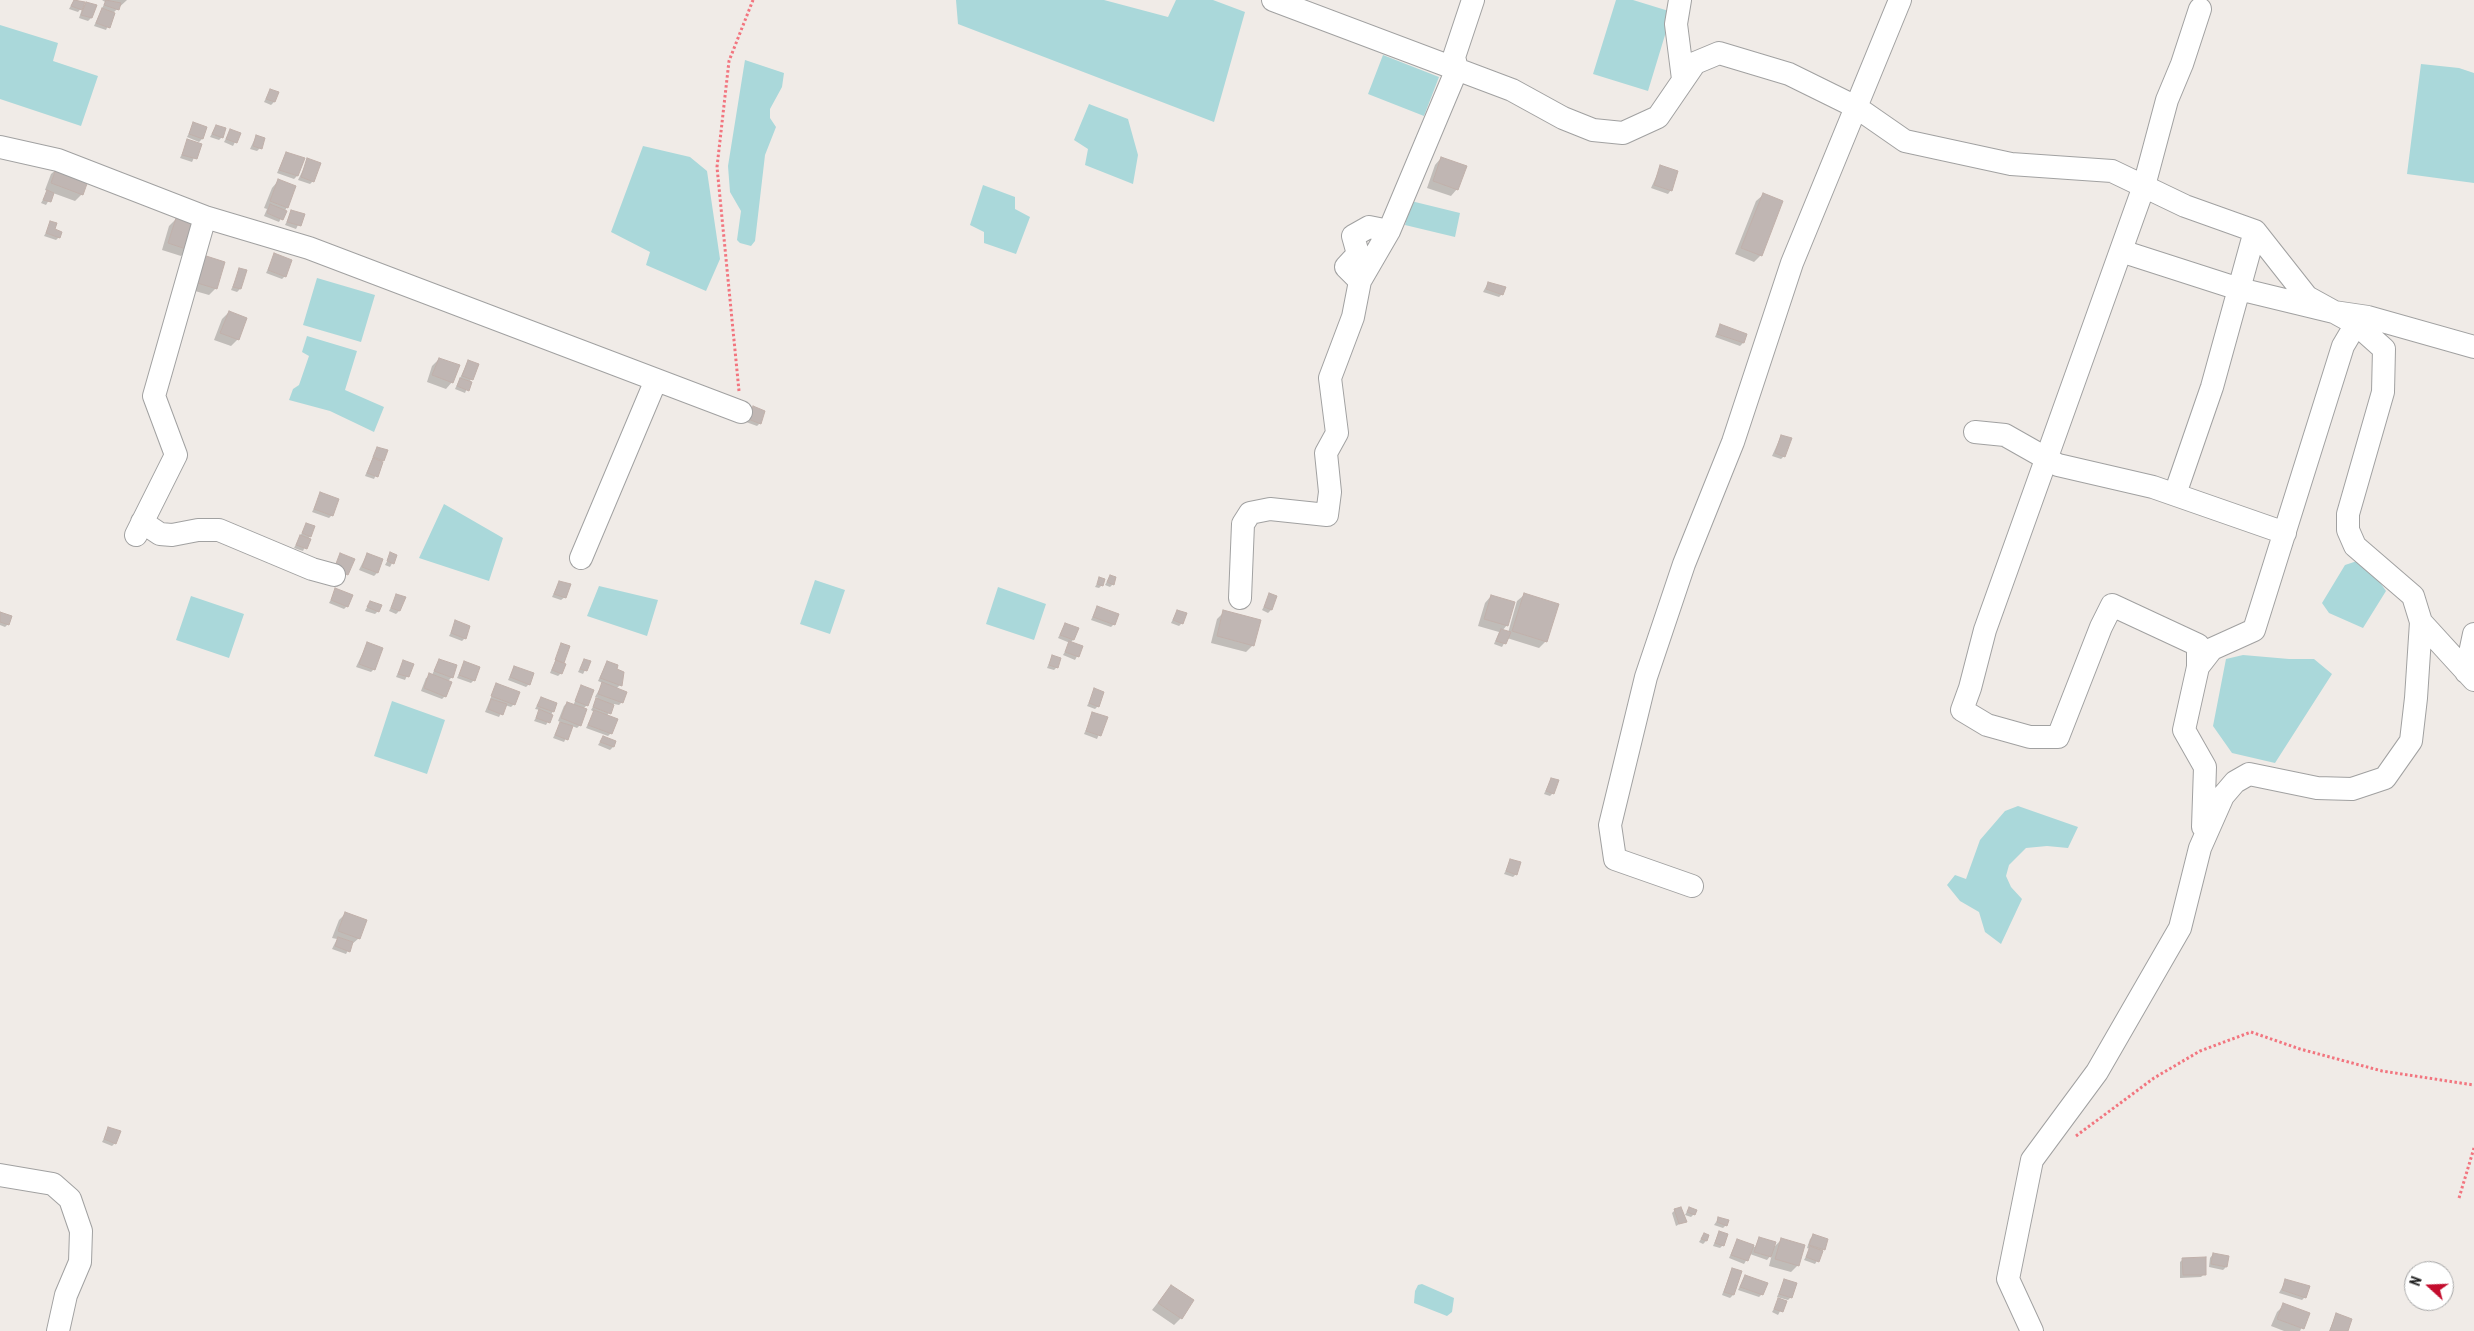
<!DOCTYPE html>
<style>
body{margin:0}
#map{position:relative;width:2474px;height:1331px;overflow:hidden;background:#f0ebe7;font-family:"Roboto Condensed",sans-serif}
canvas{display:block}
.north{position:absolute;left:2404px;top:1261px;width:50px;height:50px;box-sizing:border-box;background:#fff;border:1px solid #a6a6a6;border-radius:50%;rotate:290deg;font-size:14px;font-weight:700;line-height:20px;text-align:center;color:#202020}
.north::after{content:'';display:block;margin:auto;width:18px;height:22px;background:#c30c2d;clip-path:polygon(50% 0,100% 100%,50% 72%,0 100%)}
</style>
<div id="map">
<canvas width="2474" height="1331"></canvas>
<div class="north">N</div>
</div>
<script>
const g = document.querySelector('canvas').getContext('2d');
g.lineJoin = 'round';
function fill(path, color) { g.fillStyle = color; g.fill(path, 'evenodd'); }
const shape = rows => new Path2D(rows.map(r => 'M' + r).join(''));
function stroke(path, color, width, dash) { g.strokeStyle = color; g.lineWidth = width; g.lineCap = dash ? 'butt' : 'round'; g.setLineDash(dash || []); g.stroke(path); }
fill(shape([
 [956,0,1104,0,1168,17,1176,0,1213,0,1245,12,1214,122,958,24],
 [1616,0,1633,0,1672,12,1648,91,1593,74],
 [0,25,58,43,53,61,98,76,81,126,0,99],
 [1383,55,1439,77,1424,116,1368,94],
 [745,60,784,73,782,87,770,109,770,118,776,127,765,155,755,241,751,246,740,243,737,240,741,211,730,192,728,166],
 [2421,64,2459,68,2474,73,2474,183,2407,174],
 [1089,104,1128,119,1138,155,1133,184,1085,165,1088,149,1074,140],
 [643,146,690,157,707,171,720,259,706,291,646,265,650,252,611,232],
 [983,185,1015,197,1015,209,1030,217,1016,254,984,243,984,232,970,225],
 [1411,201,1460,213,1455,237,1405,225],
 [317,278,375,295,361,342,303,325],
 [307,336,357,351,345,390,384,407,374,432,330,411,289,400,293,389,299,385,309,356,302,352],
 [444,504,503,538,489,581,419,558],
 [2360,560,2370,568,2386,591,2363,628,2329,613,2322,603,2345,565],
 [815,580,845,590,830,634,800,624],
 [599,586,658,600,647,636,587,616],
 [998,587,1046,604,1034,640,986,624],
 [191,596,244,614,229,658,176,640],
 [2243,655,2289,659,2314,659,2332,674,2275,763,2232,753,2213,726,2226,659],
 [392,701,445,720,427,774,374,756],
 [2018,806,2078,827,2068,848,2047,846,2026,848,2009,865,2006,876,2011,887,2022,899,2001,944,1985,932,1979,912,1960,901,1947,885,1955,875,1966,879,1980,840,2005,811],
 [1422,1284,1454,1298,1452,1312,1447,1316,1414,1303,1415,1291,1418,1285]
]), '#aad8da');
fill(shape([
 [74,0,83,2,81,8,86,3,91,18,88,21,79,18,83,6,78,12,69,9],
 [102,0,127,0,114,12,106,30,94,26,105,2],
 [270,90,274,102,271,105,264,102],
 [194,123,202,139,199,142,187,137],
 [216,126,222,137,219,140,210,137],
 [230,131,239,134,233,146,224,142],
 [256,136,260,148,257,151,250,149],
 [188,141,200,145,192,162,180,158],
 [286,153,297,176,294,179,277,173],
 [1441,158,1457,189,1451,196,1427,188,1435,165],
 [308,160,313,181,310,184,298,180],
 [1661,166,1671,190,1668,194,1651,188],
 [58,168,82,194,75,201,53,193,46,205,41,203,48,191,45,190,51,174],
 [278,181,287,207,279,222,264,216,267,209,264,208,272,188],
 [1763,195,1761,255,1754,262,1735,254,1756,201],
 [292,211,303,215,296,229,285,225],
 [176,219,188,249,181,256,162,250,169,226],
 [51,223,59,237,56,240,44,236],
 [275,255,285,276,282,279,266,273],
 [224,263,216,288,209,295,188,289],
 [240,269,240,289,237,292,231,290],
 [1488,283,1502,294,1499,297,1483,292],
 [229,312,238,339,231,346,214,340,222,319],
 [1720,326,1746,335,1743,343,1740,346,1715,337],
 [439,359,452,382,446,389,427,382,432,366],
 [468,361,477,365,465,393,455,389],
 [753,407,760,423,757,426,746,422],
 [1781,436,1784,456,1781,459,1772,456],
 [377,448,383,460,374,479,365,476],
 [321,494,332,515,329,518,312,512],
 [306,525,310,536,303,551,294,548],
 [367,554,377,573,374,576,359,570],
 [391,554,396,556,390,567,385,565],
 [1110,576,1113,584,1110,587,1105,585],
 [1100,578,1102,585,1099,588,1095,587],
 [559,582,565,597,561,600,552,597],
 [336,590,347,606,344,609,329,603],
 [397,595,399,611,396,614,389,611],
 [1270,595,1271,610,1268,613,1262,610],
 [1524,595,1546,641,1539,648,1507,638,1502,647,1494,644,1499,632,1478,626,1485,603,1491,596,1507,625,1502,631,1508,633,1517,601],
 [370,602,378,611,375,614,365,611],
 [1097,607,1114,624,1111,627,1091,620],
 [1177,611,1182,623,1179,626,1171,623],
 [1224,612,1253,645,1246,652,1211,643,1217,619],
 [0,613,8,624,5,627,0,625],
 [456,622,465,638,462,641,449,636],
 [1065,624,1073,640,1070,643,1082,647,1075,660,1063,655,1070,643,1058,638],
 [367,644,374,669,371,672,356,667],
 [562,644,568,647,561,673,558,676,550,673],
 [1052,656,1057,667,1054,670,1047,668],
 [439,660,452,677,448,681,445,696,442,699,421,691,426,678,432,675],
 [584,660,589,662,583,674,578,672],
 [403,662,412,665,405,680,396,677],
 [607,662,620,685,616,689,622,702,619,705,614,704,607,716,611,733,608,736,586,728,594,712,591,710,598,698,595,697,603,683,598,681],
 [464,663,474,680,471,683,457,678],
 [514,667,529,684,526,687,508,680],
 [496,685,514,704,511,707,505,705,499,717,485,712],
 [581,687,587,705,583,709,580,725,577,728,572,726,564,742,553,738,561,722,558,721,564,706,567,703,573,706],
 [1095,690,1098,706,1095,709,1087,706],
 [541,698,553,711,546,725,534,721,540,710,535,709],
 [1093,714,1106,718,1097,739,1084,734],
 [603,737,613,747,610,750,598,745],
 [1551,779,1553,793,1550,796,1544,794],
 [1511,860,1516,874,1513,877,1504,874],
 [346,913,359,938,351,945,346,954,332,949,337,939,332,938,339,920],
 [109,1129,115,1143,112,1146,102,1142],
 [1689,1208,1694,1214,1691,1217,1685,1215],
 [1675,1210,1685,1221,1676,1226,1672,1213],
 [1719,1218,1726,1225,1723,1228,1714,1225],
 [1719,1232,1723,1245,1720,1248,1713,1246],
 [1704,1234,1708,1235,1706,1241,1703,1244,1699,1242],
 [1813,1236,1824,1249,1815,1264,1804,1260,1810,1249,1807,1248,1810,1239],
 [1759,1238,1773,1248,1781,1240,1798,1265,1791,1272,1769,1266,1772,1254,1767,1260,1750,1254,1744,1264,1729,1258,1737,1240,1755,1247],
 [2213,1254,2226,1267,2223,1270,2209,1267,2210,1258],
 [2183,1259,2204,1274,2201,1277,2180,1278,2180,1262],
 [1732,1269,1733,1295,1730,1298,1722,1295],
 [1745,1276,1762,1294,1759,1297,1738,1290],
 [2286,1280,2305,1297,2302,1300,2279,1293],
 [1784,1281,1791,1297,1788,1300,1777,1297],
 [1171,1286,1181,1318,1174,1325,1152,1310],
 [1780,1298,1785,1302,1778,1315,1772,1312],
 [2284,1305,2308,1314,2300,1331,2284,1331,2271,1326,2277,1312],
 [2336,1315,2347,1331,2329,1331]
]), '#0003');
const building = shape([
 [74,0,85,2,82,10,71,6,74,0],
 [106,0,121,3,119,10,104,5,106,0],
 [86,2,97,5,92,18,81,15,86,2],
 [102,8,115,13,110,28,96,23,102,8],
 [270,89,279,92,275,102,266,99,270,89],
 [193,122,207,127,203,139,189,134,193,122],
 [216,125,226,128,223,138,212,134,216,125],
 [230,129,241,133,237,143,226,139,230,129],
 [256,135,265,138,262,149,253,146,256,135],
 [187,139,202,144,197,159,182,155,187,139],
 [286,152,305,158,298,176,279,170,286,152],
 [1441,157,1467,166,1458,190,1433,181,1441,157],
 [307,158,321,163,314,182,301,177,307,158],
 [1660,165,1678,171,1672,191,1654,185,1660,165],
 [57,166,89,178,83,195,51,183,57,166],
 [278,179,296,186,288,208,270,201,278,179],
 [47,190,54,193,51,202,43,200,47,190],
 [1763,193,1783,201,1762,256,1741,248,1763,193],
 [270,204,287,211,283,220,267,213,270,204],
 [291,210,305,214,301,226,287,222,291,210],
 [176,218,197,225,189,250,168,243,176,218],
 [50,221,57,223,55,229,62,232,60,238,46,233,50,221],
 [274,253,292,260,286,277,268,270,274,253],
 [203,255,225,262,217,289,194,282,203,255],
 [239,268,247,270,241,289,233,287,239,268],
 [1488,282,1506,287,1503,295,1486,289,1488,282],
 [229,311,247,318,239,340,220,333,229,311],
 [1720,324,1747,334,1744,343,1717,334,1720,324],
 [439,358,460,365,453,383,432,375,439,358],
 [468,360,479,364,473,380,462,376,468,360],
 [460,378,472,382,469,391,457,386,460,378],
 [753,406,765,411,761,424,748,419,753,406],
 [1781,435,1792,438,1785,457,1775,453,1781,435],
 [377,447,388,450,384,461,373,457,377,447],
 [373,458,383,462,378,477,367,473,373,458],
 [320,492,339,499,333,516,314,509,320,492],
 [306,523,315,526,311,537,302,533,306,523],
 [300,535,311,539,307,549,296,545,300,535],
 [390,552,397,555,394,564,387,561,390,552],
 [340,553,355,559,348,575,334,569,340,553],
 [367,553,383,559,378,573,362,567,367,553],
 [1110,575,1116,577,1114,585,1107,582,1110,575],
 [1099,577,1105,579,1103,586,1097,584,1099,577],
 [559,581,571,584,566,598,554,594,559,581],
 [335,588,353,595,348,607,331,600,335,588],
 [1269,593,1277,596,1272,610,1264,607,1269,593],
 [1524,593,1559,604,1547,642,1512,631,1524,593],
 [396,594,406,597,400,611,391,608,396,594],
 [1491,595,1515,602,1508,626,1484,619,1491,595],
 [370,601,382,605,379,612,367,607,370,601],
 [1097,606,1119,614,1115,625,1093,617,1097,606],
 [1177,610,1187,613,1183,624,1173,620,1177,610],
 [1223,610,1261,620,1254,646,1217,636,1223,610],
 [0,612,12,616,9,625,0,622,0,612],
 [455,620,470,626,466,639,451,633,455,620],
 [1065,623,1079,628,1074,640,1060,635,1065,623],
 [1501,629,1511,632,1506,644,1496,641,1501,629],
 [1069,641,1083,646,1079,657,1065,652,1069,641],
 [367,642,383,648,375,670,359,664,367,642],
 [561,643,570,646,564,663,555,660,561,643],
 [1052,655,1061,658,1058,668,1049,665,1052,655],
 [439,659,457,665,453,678,434,671,439,659],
 [584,659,591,661,587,671,580,669,584,659],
 [403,660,414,664,409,677,398,674,403,660],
 [556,660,566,664,562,674,552,670,556,660],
 [464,661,480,667,475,681,459,675,464,661],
 [607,661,618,665,617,669,624,672,622,686,600,678,607,661],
 [514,666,534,673,530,685,510,677,514,666],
 [429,673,452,682,446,697,424,688,429,673],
 [602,682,627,692,623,703,598,694,602,682],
 [496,683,520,692,515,705,491,696,496,683],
 [581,685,594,690,588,706,575,701,581,685],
 [1094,688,1104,692,1099,707,1089,703,1094,688],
 [541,697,557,703,554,712,537,706,541,697],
 [596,698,614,705,611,714,593,707,596,698],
 [491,699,507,704,503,715,488,709,491,699],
 [567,702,587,709,581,726,561,718,567,702],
 [539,709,553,715,550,723,536,718,539,709],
 [594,710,618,719,612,734,588,725,594,710],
 [1092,712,1108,717,1101,736,1086,731,1092,712],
 [560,722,573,726,568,740,555,735,560,722],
 [603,736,616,741,614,747,600,742,603,736],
 [1551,778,1559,780,1554,794,1546,791,1551,778],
 [1510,859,1521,862,1517,875,1506,871,1510,859],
 [345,912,367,920,360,939,338,931,345,912],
 [338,937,353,942,350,952,335,946,338,937],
 [108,1127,121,1131,116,1144,104,1139,108,1127],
 [1681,1207,1687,1222,1679,1224,1674,1209,1681,1207],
 [1689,1207,1697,1210,1695,1215,1687,1212,1689,1207],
 [1718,1217,1729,1220,1727,1226,1717,1222,1718,1217],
 [1719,1231,1728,1234,1724,1246,1715,1243,1719,1231],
 [1704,1233,1709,1235,1707,1241,1701,1239,1704,1233],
 [1813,1234,1828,1239,1825,1250,1809,1245,1813,1234],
 [1759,1237,1776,1242,1771,1257,1754,1252,1759,1237],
 [1781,1238,1805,1245,1799,1266,1775,1259,1781,1238],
 [1737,1239,1754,1245,1748,1261,1731,1255,1737,1239],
 [1810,1246,1823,1251,1819,1262,1806,1257,1810,1246],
 [2213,1253,2229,1256,2227,1267,2211,1264,2213,1253],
 [2206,1257,2206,1275,2183,1275,2182,1258,2206,1257],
 [1732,1268,1742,1271,1734,1295,1724,1292,1732,1268],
 [1745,1275,1768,1283,1763,1295,1740,1287,1745,1275],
 [1784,1279,1797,1283,1792,1298,1779,1294,1784,1279],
 [2285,1279,2310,1286,2306,1298,2282,1290,2285,1279],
 [1171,1285,1194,1300,1182,1319,1158,1303,1171,1285],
 [1778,1298,1787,1301,1783,1312,1774,1309,1778,1298],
 [2283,1303,2310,1313,2304,1329,2277,1319,2283,1303],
 [2336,1313,2352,1319,2348,1331,2330,1331,2336,1313]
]);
fill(building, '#c0b6b3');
stroke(building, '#c0b0aa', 1);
const minor = shape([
 [1273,0,1512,90,1563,118,1593,130,1623,133,1658,117,1695,63,1719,53,1789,74,1856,107,1905,141,2011,164,2112,171,2185,206,2255,231,2307,297,2356,324,2384,349,2383,392,2348,514,2348,530,2355,546,2413,596,2421,622,2474,680],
 [1680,0,1676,24,1683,79],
 [0,147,58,160,205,217,154,396,176,455,136,535],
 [205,217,309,248,741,412],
 [2121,251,2239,289,2334,312,2368,317,2474,347],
 [1360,281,1346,267,1358,254,1353,236,1369,227,1389,231],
 [1975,432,2005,435,2058,465,2153,487,2285,533],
 [2175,494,2212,387,2255,231],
 [142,522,160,534,172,535,198,530,219,530,312,569,334,575],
 [581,558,656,380],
 [1240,598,1243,524,1250,513,1270,509,1327,515,1330,492,1326,453,1337,433,1330,378,1353,317,1360,281,1389,231,1457,69,1454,57,1473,0],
 [2198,667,2198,645,2112,605,2101,627,2058,737,2030,737,1987,725,1962,710,1970,688,1985,630,2144,186,2167,100,2182,64,2200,9],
 [2466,672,2474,634],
 [2203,827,2205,767,2184,730,2198,667,2212,649,2254,630,2343,346,2356,324],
 [1692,886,1615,859,1610,825,1646,677,1684,564,1733,442,1792,263,1900,0],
 [0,1175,53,1184,70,1199,81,1231,80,1262,66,1295,58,1331],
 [2032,1331,2008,1279,2032,1160,2097,1072,2180,928,2200,848,2223,796,2235,782,2249,774,2317,788,2352,789,2385,778,2411,741,2416,698,2421,622]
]);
stroke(minor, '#a1a1a1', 24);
stroke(shape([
 [739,391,717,167,729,61,753,0],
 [2076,1136,2154,1078,2200,1051,2251,1032,2300,1049,2382,1071,2474,1085],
 [2459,1198,2474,1148]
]), '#f2757f', 3, [2.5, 2.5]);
stroke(minor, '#fff', 22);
</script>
